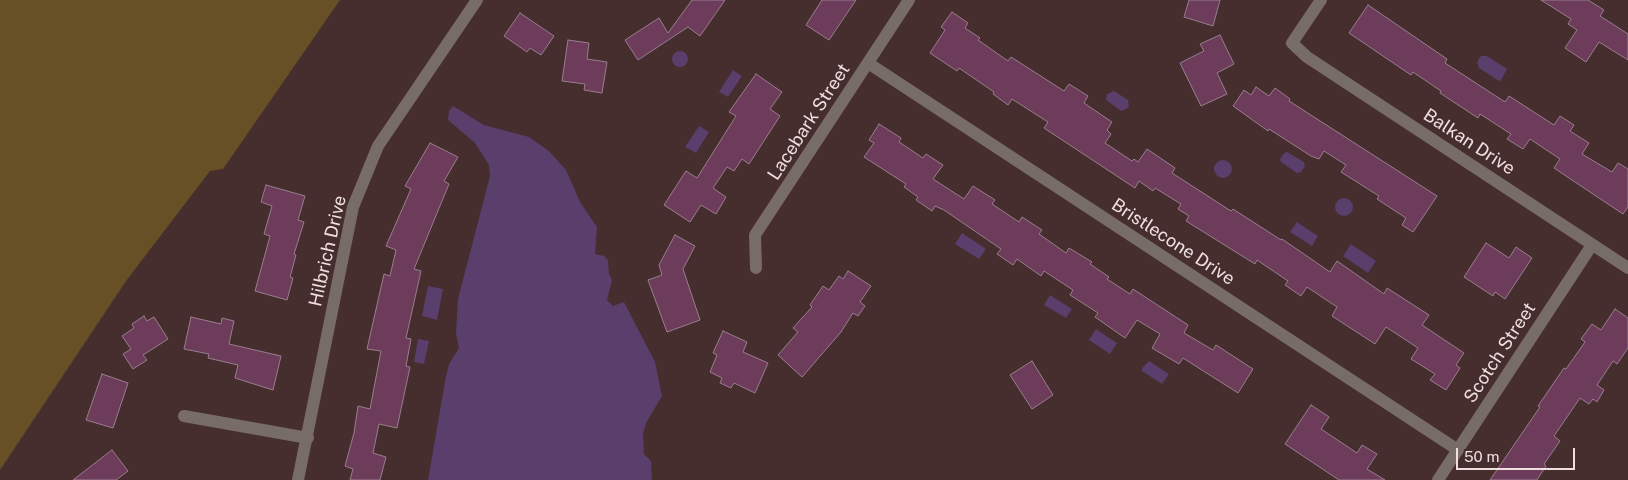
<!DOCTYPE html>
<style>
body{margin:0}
#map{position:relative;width:1628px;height:480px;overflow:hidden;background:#462d2e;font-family:"Public Sans",sans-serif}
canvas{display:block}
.scale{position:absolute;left:1456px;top:448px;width:119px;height:22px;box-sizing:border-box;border:2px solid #efdfdf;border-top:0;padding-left:6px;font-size:15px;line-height:18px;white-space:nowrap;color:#efdfdf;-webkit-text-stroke:4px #462d2e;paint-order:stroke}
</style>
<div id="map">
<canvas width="1628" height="480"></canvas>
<div class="scale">50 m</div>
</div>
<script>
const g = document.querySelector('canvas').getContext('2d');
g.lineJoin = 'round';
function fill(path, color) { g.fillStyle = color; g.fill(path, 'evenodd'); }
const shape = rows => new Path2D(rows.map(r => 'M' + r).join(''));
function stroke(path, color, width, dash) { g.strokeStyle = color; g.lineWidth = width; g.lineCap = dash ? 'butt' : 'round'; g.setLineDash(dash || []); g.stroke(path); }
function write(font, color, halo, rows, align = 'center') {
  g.font = font + ' "Public Sans",sans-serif'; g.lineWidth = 4; g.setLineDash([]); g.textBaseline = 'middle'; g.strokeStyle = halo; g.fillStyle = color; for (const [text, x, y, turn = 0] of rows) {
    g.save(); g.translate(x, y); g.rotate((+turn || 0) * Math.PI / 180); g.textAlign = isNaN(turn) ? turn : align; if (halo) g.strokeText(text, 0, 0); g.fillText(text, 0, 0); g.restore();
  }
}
fill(shape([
 [0,0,340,0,223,169,210,171,126,281,0,470]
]), '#685026');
fill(shape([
 '672 59a8 8 0 1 1 16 0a8 8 0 1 1-16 0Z',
 [1481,56,1487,56,1507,69,1501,80,1499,81,1479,68,1477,62],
 [733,70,742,76,728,97,719,92],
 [1114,91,1128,100,1129,107,1126,109,1121,111,1106,100,1107,94],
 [453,106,484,125,529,137,549,151,566,170,580,202,597,227,595,254,604,256,608,260,609,274,612,280,607,300,613,306,624,302,655,362,662,396,646,423,643,434,644,454,651,461,652,480,428,480,446,376,449,364,459,348,456,333,458,299,490,176,489,165,475,143,448,120,449,111],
 [699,126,709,132,696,153,685,147],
 [1287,152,1304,162,1305,166,1301,172,1297,173,1281,162,1280,159,1284,153],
 '1214 169a9 9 0 1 1 18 0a9 9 0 1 1-18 0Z',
 '1335 207a9 9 0 1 1 18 0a9 9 0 1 1-18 0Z',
 [1297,222,1318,236,1312,246,1290,232],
 [962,233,986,249,979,259,955,244],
 [1351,244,1376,261,1368,273,1343,256],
 [428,286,443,289,437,320,422,316],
 [1050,295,1072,309,1066,318,1044,305],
 [1096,329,1117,343,1110,354,1089,340],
 [418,339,429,341,424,364,414,362],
 [1149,361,1169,374,1162,384,1142,371,1142,368]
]), '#5a3e6b');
const building = shape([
 [692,0,725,0,700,36,688,27,638,60,625,40,659,18,668,33,692,0],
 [822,0,856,0,829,40,806,25,822,0],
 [1189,0,1220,0,1213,26,1184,17,1189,0],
 [1541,0,1588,0,1604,10,1600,16,1628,34,1628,60,1599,42,1586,62,1565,48,1577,30,1568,24,1571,19,1541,0],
 [1368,5,1447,59,1445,63,1505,102,1509,96,1554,125,1560,116,1574,125,1570,131,1589,143,1582,154,1612,172,1618,163,1628,169,1628,207,1623,214,1554,168,1560,159,1530,139,1523,149,1507,139,1511,134,1480,114,1478,118,1440,93,1441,91,1413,72,1411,75,1349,33,1368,5],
 [952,12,968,23,965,28,980,38,978,40,1008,61,1011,57,1064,91,1069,84,1088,96,1084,103,1112,122,1107,130,1111,134,1105,143,1132,161,1134,159,1138,162,1147,149,1175,168,1172,173,1231,211,1233,209,1281,240,1282,239,1330,272,1337,261,1384,294,1387,288,1429,315,1422,325,1464,353,1456,365,1460,368,1446,390,1430,380,1435,374,1411,359,1418,348,1386,327,1375,344,1332,316,1337,307,1307,287,1301,296,1285,285,1288,281,1257,260,1255,264,1186,221,1189,216,1178,209,1181,204,1155,188,1153,191,1139,181,1135,188,1044,128,1048,122,1012,99,1008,105,993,94,994,92,959,68,957,71,930,53,945,30,941,27,952,12],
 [520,13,554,36,541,55,530,48,527,52,504,36,520,13],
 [1220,35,1234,64,1217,73,1227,94,1201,106,1180,63,1204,51,1200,44,1220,35],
 [568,40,589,43,587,59,607,62,602,93,584,90,585,84,562,81,568,40],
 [756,74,782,92,770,109,780,116,749,164,742,159,734,171,727,167,713,188,726,197,716,214,701,205,690,222,664,205,686,171,697,178,736,116,729,112,756,74],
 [1256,87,1269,96,1275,88,1290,99,1289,101,1437,196,1413,232,1402,225,1406,218,1377,199,1379,196,1341,172,1346,165,1324,151,1319,159,1311,156,1269,129,1268,131,1233,106,1244,90,1251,95,1256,87],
 [879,124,901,138,899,142,923,158,926,154,943,165,933,179,964,199,973,186,995,200,992,204,1019,222,1022,217,1042,230,1039,234,1066,253,1069,248,1092,262,1090,264,1109,277,1107,279,1130,294,1133,289,1188,325,1184,333,1213,350,1216,345,1253,369,1238,393,1183,358,1179,364,1152,348,1160,334,1137,320,1125,338,1095,317,1098,313,1070,295,1073,290,1044,271,1041,276,1017,259,1013,265,997,254,1001,249,944,210,935,206,932,211,916,200,918,197,904,187,906,184,864,157,874,143,869,140,879,124],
 [430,143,458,157,444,181,449,184,414,269,421,271,406,338,411,339,406,366,410,367,397,428,379,424,373,453,386,457,380,480,350,480,353,469,345,466,354,433,358,406,370,409,381,351,367,349,384,274,390,276,396,250,386,246,411,189,405,186,430,143],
 [266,185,305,196,298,220,304,222,294,254,296,255,290,277,293,278,287,300,255,291,270,236,264,234,272,206,261,202,266,185],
 [675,235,695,246,683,269,700,320,667,332,648,280,662,275,659,265,675,235],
 [1486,243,1509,258,1516,247,1532,258,1505,299,1495,292,1493,296,1464,277,1486,243],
 [848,271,871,286,860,302,865,306,858,316,853,313,841,332,802,377,778,355,798,332,793,328,812,307,810,305,823,286,829,290,839,276,843,279,848,271],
 [1615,309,1628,318,1628,348,1617,364,1613,361,1597,385,1604,390,1597,402,1593,399,1589,404,1580,398,1554,436,1560,441,1544,464,1546,466,1537,480,1490,480,1540,407,1538,406,1564,368,1566,369,1585,342,1581,339,1592,324,1601,330,1615,309],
 [144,316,147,321,154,317,168,339,143,355,147,360,133,369,123,354,131,349,122,336,134,328,132,324,144,316],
 [191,317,221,324,222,318,234,321,229,344,281,356,273,390,235,378,238,365,208,358,209,354,184,349,191,317],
 [723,331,747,342,743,352,768,363,755,393,734,383,731,388,720,383,722,378,710,372,717,355,713,353,723,331],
 [1032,361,1053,395,1032,409,1010,375,1032,361],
 [102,374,128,383,113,428,86,420,102,374],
 [1311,405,1329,417,1321,429,1357,453,1362,445,1377,454,1367,469,1385,480,1339,480,1285,444,1311,405],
 [112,450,128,471,116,480,73,480,112,450]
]);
fill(building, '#6d3c5a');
stroke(building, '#987f8d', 1);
stroke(shape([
 [1321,0,1292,43,1307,57,1628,268],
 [868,63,1458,450],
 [756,268,755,235,909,0],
 [184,416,308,438],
 [298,480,353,207,378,146,477,0],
 [1438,480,1592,245]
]), '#776c66', 12);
write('18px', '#efdfdf', '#462d2e', [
 ["Lacebark Street",809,122,-57],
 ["Balkan Drive",1469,142,33],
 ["Bristlecone Drive",1173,242,33],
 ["Hilbrich Drive",328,251,-77],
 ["Scotch Street",1500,353,-57]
]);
</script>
